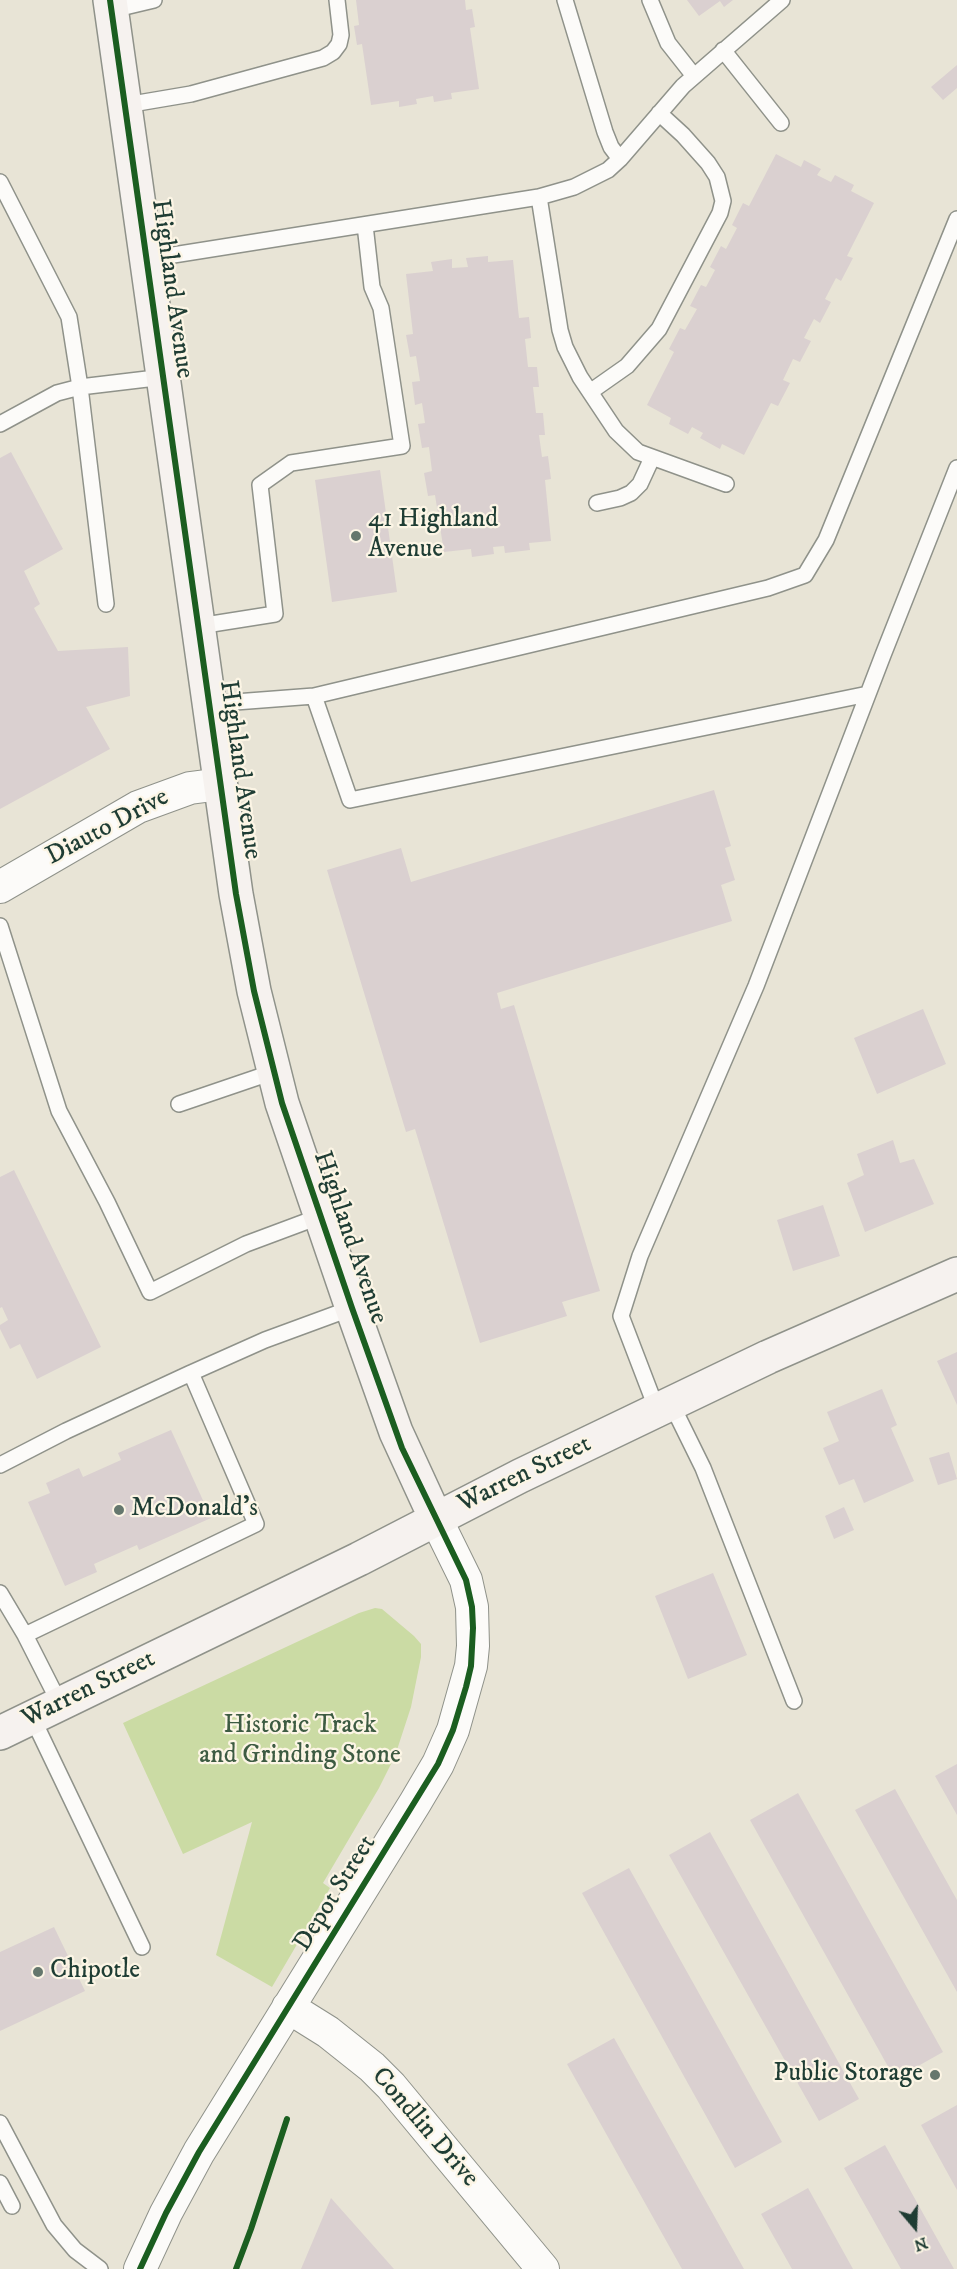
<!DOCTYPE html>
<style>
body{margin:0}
#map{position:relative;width:957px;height:2269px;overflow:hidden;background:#e8e4d6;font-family:"IM FELL DW Pica",serif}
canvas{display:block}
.north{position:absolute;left:885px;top:2197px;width:60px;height:60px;-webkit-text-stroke:4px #fcf5e5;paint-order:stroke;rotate:161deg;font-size:16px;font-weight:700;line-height:24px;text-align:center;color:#1f3d34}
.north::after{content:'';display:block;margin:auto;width:21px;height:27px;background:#1f3d34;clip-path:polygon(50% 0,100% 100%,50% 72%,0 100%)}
</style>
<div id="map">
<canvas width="957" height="2269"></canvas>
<div class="north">N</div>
</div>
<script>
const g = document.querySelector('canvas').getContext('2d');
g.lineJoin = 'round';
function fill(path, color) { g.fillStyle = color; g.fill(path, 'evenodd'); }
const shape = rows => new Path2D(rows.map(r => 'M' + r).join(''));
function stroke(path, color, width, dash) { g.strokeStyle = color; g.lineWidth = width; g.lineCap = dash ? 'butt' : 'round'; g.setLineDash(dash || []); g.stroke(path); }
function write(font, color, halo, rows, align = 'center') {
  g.font = font + ' "IM FELL DW Pica",serif'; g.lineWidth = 4.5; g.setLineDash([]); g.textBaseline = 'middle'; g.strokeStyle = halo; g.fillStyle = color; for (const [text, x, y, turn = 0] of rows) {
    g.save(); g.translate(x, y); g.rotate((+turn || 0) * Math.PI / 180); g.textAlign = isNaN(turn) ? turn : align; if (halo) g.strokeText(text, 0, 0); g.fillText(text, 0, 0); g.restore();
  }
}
fill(shape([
 [375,1608,382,1609,414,1636,421,1644,421,1657,411,1707,395,1756,379,1788,323,1883,330,1888,272,1987,216,1955,252,1822,183,1854,123,1723,359,1613]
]), '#cbdba4');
fill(shape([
 [356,0,465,0,466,10,472,9,475,27,470,28,479,89,451,93,452,99,434,102,433,96,416,99,417,104,399,107,399,101,371,105,362,44,357,45,354,26,359,25],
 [687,0,733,0,724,7,720,1,699,16],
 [957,65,957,88,943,100,931,87],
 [776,154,801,167,804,160,821,169,817,175,831,182,835,175,854,185,851,191,874,203,847,256,853,258,841,281,836,278,825,299,831,302,820,323,814,319,804,338,811,341,800,362,793,359,783,380,790,383,778,406,771,403,744,455,722,444,720,449,700,438,703,433,692,427,688,434,669,424,671,418,647,405,674,352,669,349,680,328,685,330,697,309,690,306,701,285,706,287,715,270,710,267,721,246,726,249,737,228,732,225,743,203,749,206],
 [488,256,488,262,513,260,519,318,529,317,531,338,525,339,528,367,537,367,539,387,533,387,536,413,543,413,545,435,539,435,542,457,548,456,551,479,545,480,551,541,529,543,530,550,505,553,504,546,493,547,494,554,472,557,471,549,444,552,435,495,428,496,424,473,432,471,429,447,422,448,418,424,425,423,422,403,415,405,412,382,420,381,416,356,410,357,406,335,413,334,406,274,433,271,431,262,452,259,452,268,468,267,466,258],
 [11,452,63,549,24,571,40,604,34,608,58,651,128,647,130,696,86,707,110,749,0,809,0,458],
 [380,470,397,592,332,602,315,480],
 [714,790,731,846,725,848,735,880,721,885,732,921,497,993,501,1009,514,1005,600,1291,562,1302,567,1316,480,1343,415,1129,406,1132,327,870,401,848,411,882],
 [923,1009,946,1064,877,1094,854,1038],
 [893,1140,900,1163,914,1159,934,1204,865,1232,847,1183,864,1175,857,1154],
 [14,1170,101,1347,37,1379,20,1344,10,1349,0,1329,0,1325,8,1320,2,1307,0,1308,0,1177],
 [823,1205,840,1256,793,1271,777,1220],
 [957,1352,957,1405,937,1361],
 [882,1389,897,1425,891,1428,914,1481,864,1503,854,1479,839,1485,823,1448,839,1441,827,1412],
 [171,1430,211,1518,139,1550,137,1545,94,1564,97,1572,65,1586,28,1502,50,1493,46,1483,79,1468,83,1477,121,1460,118,1453],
 [949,1452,957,1479,938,1485,929,1458],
 [844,1507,854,1530,834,1539,825,1516],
 [713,1573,747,1655,688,1679,655,1596],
 [957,1764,957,1815,935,1776],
 [895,1789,957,1900,957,1992,855,1810],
 [798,1793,943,2052,895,2079,750,1820],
 [710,1832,859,2099,819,2121,669,1855],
 [629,1868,782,2142,735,2168,582,1893],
 [54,1927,85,1991,0,2031,0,1952],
 [614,2038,744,2269,682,2269,567,2064],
 [957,2105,957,2190,921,2125],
 [885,2145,954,2269,901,2269,844,2168],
 [808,2188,853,2269,792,2269,761,2214],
 [331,2198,394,2269,301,2269]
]), '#dad0d0');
const lane = shape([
 [565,0,605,132,611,147,620,159],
 [650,0,668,43,694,76],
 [112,10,154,0],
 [723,50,781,123],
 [126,105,191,94,323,58,333,52,339,44,341,35,337,0],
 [0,182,69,317,80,387,106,604],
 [539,197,560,330,565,347,580,377,616,431,638,452,726,484],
 [148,259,539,197,574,187,608,170,620,159,683,86,782,0],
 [590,392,627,366,659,329,720,213,723,201,717,177,708,163,683,135,659,113],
 [0,424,57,393,80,387,164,377],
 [597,503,620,498,631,493,640,484,652,458],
 [199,626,275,614,260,485,291,463,402,446,381,308,372,287,365,225],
 [314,696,350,800,868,694],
 [209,704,314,696,768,588,805,575,826,540,957,219],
 [0,926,59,1111,107,1202,150,1292,246,1244,321,1216],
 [179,1104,273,1072],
 [191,1373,265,1340,352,1308],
 [671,1403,703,1468,794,1701],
 [657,1410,621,1316,640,1256,756,986,883,655,957,468],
 [0,1465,66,1431,191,1373,256,1524,25,1635],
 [0,1593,25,1635,60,1704],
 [32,1717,142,1947],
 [0,2123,54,2225,75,2250,100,2269],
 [0,2183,12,2206]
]);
const street = shape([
 [0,887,138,807,190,788,221,784],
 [288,2007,328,2032,372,2067,391,2086,543,2269],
 [140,2269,166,2213,199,2152,415,1803,438,1764,453,1730,471,1666,473,1646,472,1607,466,1580,436,1519]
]);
const secondary = shape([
 [110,0,236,894,254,991,282,1103,352,1308,396,1432,436,1519],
 [0,1733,359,1559,520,1476,768,1357,957,1274]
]);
stroke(lane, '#8f928a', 18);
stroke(street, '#8f928a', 34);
stroke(secondary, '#8f928a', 36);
stroke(lane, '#fcfbf9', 15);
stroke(street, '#fcfbf9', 32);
stroke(secondary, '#f6f2ef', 33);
stroke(shape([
 [110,0,236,894,254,991,282,1103,352,1308,402,1448,466,1580,472,1607,473,1628,471,1666,466,1687,453,1730,438,1764,199,2152,166,2213,140,2269],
 [236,2269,251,2229,287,2119]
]), '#1b5e20', 6);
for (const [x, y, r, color] of [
 [356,536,6,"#65776d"],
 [119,1510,6,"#65776d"],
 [38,1972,6,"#65776d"],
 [935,2075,6,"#65776d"]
]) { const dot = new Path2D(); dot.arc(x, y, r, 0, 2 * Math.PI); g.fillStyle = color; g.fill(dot); stroke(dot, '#fcf5e5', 2); }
write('26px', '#1f3d34', '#fcf5e5', [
 ["Highland Avenue",171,289,82],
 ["Highland Avenue",239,770,82],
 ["Diauto Drive",108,828,-28],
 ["Highland Avenue",349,1238,71],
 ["Warren Street",525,1475,-26],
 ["Warren Street",89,1690,-26],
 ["Depot Street",336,1894,-58],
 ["Condlin Drive",424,2128,49]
]);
write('26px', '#1f3d34', '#fcf5e5', [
 ["41 Highland",368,521],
 ["Avenue",368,551],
 ["McDonald's",131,1510],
 ["Chipotle",50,1972],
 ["Public Storage",923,2075,"right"]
], 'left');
write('26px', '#3d5b42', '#fcf5e5', [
 ["Historic Track",300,1727],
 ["and Grinding Stone",300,1757]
]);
</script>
